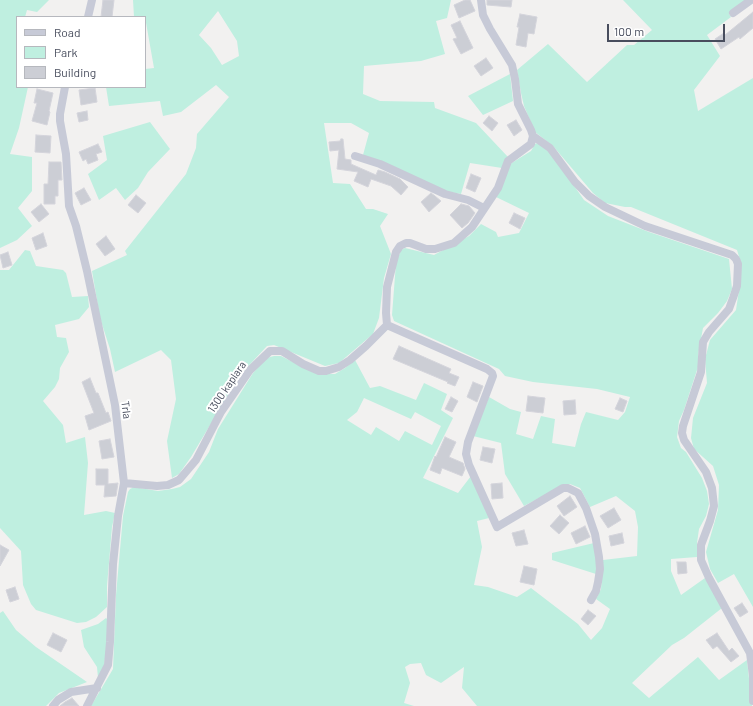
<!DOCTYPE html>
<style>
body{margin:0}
#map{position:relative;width:753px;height:706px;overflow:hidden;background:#f2f1f0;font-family:Barlow,sans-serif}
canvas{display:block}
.legend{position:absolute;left:16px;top:16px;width:130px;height:72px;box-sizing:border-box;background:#fff;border:1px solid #b6b8be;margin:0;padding:5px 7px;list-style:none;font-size:12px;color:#484d5d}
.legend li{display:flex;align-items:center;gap:8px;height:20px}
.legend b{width:20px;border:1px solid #b6b8be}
.scale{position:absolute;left:607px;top:24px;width:118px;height:18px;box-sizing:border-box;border:2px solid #484d5d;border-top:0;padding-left:5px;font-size:12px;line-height:14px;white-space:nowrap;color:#484d5d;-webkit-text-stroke:3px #fff;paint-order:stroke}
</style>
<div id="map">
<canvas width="753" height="706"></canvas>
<ul class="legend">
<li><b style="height:5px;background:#c7cad7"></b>Road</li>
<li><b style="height:11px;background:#bfefe0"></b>Park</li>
<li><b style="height:11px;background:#ccced5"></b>Building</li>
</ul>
<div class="scale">100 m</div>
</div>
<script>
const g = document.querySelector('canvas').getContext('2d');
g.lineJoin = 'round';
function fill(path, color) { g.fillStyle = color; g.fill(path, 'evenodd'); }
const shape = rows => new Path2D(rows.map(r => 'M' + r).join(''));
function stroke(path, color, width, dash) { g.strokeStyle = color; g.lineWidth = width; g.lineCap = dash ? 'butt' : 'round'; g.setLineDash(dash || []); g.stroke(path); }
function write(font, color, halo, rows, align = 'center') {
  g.font = font + ' Barlow,sans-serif'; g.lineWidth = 4; g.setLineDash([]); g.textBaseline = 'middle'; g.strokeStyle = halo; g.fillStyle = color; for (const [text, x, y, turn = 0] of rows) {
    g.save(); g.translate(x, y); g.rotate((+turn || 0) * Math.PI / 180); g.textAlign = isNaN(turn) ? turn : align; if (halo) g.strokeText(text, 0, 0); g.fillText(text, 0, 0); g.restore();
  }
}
fill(shape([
 [0,0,49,0,37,12,27,10,25,17,17,17,17,87,28,87,19,128,10,154,32,157,32,191,18,208,32,226,17,240,0,248],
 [133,0,451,0,447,18,436,21,445,54,421,61,364,66,363,94,380,101,434,102,435,108,476,123,508,157,502,168,470,163,461,194,443,191,363,155,369,133,351,123,324,123,333,183,350,184,366,209,373,209,388,214,380,226,391,254,384,278,379,318,373,334,339,363,325,366,274,345,267,346,240,375,191,457,179,474,172,478,167,441,176,399,171,360,161,350,115,372,110,349,100,318,92,271,127,255,125,251,186,174,196,148,197,134,229,97,216,85,181,112,163,116,160,101,109,106,106,87,145,87,145,69,154,68,145,17,134,17],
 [218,11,237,41,239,56,222,65,211,48,199,35],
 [623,0,747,0,729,14,731,17,707,35,720,56,694,90,698,111,753,78,753,607,734,574,718,583,710,569,706,552,718,510,719,485,713,466,694,449,691,438,693,418,707,383,705,359,710,340,736,310,740,283,741,263,737,250,631,207,625,207,605,203,593,193,553,146,535,132,524,106,521,93,517,70,548,44,587,82,627,45,634,45,652,30],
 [510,74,513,101,483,115,468,96],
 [150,122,170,149,148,172,138,188,125,200,116,188,99,200,88,174,107,160,103,136],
 [537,143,549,150,584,200,608,216,649,232,729,259,732,289,727,301,718,313,703,328,698,355,698,367,684,410,679,421,677,437,681,448,686,452,702,478,707,491,709,504,706,516,699,529,697,543,697,557,671,559,671,571,681,595,705,578,722,608,684,638,672,645,632,683,649,698,698,657,719,680,747,660,752,706,477,706,462,688,464,667,441,683,426,675,421,663,410,664,405,667,410,683,404,703,414,706,91,706,113,669,116,595,123,516,128,492,130,489,134,487,158,491,172,489,180,487,191,479,209,452,218,429,253,373,266,358,274,356,281,356,307,369,320,374,335,374,345,368,355,360,370,388,380,386,416,400,424,383,447,394,441,410,453,418,423,478,458,493,471,476,489,518,477,521,482,547,474,585,488,587,517,597,531,588,578,624,591,640,602,628,610,609,596,599,601,589,603,560,637,556,638,527,635,511,616,496,590,507,580,488,570,484,558,488,524,506,505,474,501,443,473,436,489,397,510,409,521,412,516,434,533,439,541,416,555,419,552,443,575,447,581,424,586,412,618,420,625,412,630,397,597,389,533,382,505,376,499,369,394,321,392,315,396,263,401,250,405,248,434,255,469,236,481,224,496,232,498,237,519,233,529,213,496,197,510,164,531,151,535,144],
 [364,398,411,419,415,412,441,426,432,445,405,431,399,441,376,427,371,435,347,420,357,412],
 [25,250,30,251,36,266,63,270,66,273,72,297,88,296,89,307,79,319,55,325,57,337,66,338,69,352,60,368,59,379,55,387,43,401,63,425,66,443,85,437,88,463,84,515,106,511,115,513,112,527,107,586,107,607,96,617,86,622,77,623,36,610,31,604,23,585,21,551,0,528,0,270,9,270],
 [594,543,597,561,596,574,552,560,552,553],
 [3,611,16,630,36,647,87,682,59,693,46,706,0,706,0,613],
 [106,618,107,619,109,628,104,667,98,678,97,667,84,647,81,630,98,624]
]), '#bfefe0');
const building = shape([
 [103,0,114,0,112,17,101,17,103,0],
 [465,0,470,0,475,11,459,18,454,5,465,0],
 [487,0,512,0,511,7,487,5,487,0],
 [753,12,753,28,740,39,739,37,721,49,715,39,724,33,725,35,753,12],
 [520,14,537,17,534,34,528,33,526,47,516,45,519,27,517,27,520,14],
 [460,21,473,48,461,54,453,39,457,38,451,25,460,21],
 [486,58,493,68,481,76,474,66,486,58],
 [95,88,97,102,81,105,79,90,95,88],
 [37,89,53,93,49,111,50,112,47,125,32,121,37,103,34,103,37,89],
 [87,111,88,120,79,122,77,113,87,111],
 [489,116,498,123,492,131,483,123,489,116],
 [516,120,522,130,514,136,507,125,516,120],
 [36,135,51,136,50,153,35,152,36,135],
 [341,139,343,139,345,159,351,160,351,164,376,175,378,170,385,172,400,179,408,187,401,195,391,186,371,179,368,187,354,181,358,172,337,169,339,150,330,151,329,142,340,141,341,139],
 [98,144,102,152,96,154,98,160,88,164,86,159,83,161,79,152,98,144],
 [49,162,61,162,62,180,58,180,58,196,55,196,55,204,44,204,44,184,48,184,49,162],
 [471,174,481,178,475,192,466,188,471,174],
 [84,188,91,200,81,205,75,193,84,188],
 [431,193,435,196,441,201,429,212,421,202,431,193],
 [136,195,146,203,138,213,128,205,136,195],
 [41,204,49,214,39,222,31,212,41,204],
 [461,204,469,206,475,213,468,223,462,228,450,215,461,204],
 [514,213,525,218,520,229,509,223,514,213],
 [43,233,47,246,36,250,32,238,43,233],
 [106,236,115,249,105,256,96,244,106,236],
 [8,252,12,265,3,268,0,255,8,252],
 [399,346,451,369,449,373,459,377,455,386,447,383,448,382,393,359,399,346],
 [90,378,96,393,98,393,106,413,108,412,111,421,89,430,85,416,94,413,82,382,90,378],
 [473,382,483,386,477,402,467,397,473,382],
 [528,396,545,398,543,413,526,411,528,396],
 [451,397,458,401,452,412,445,409,451,397],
 [620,398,627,401,623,412,615,409,620,398],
 [575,400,576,414,564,415,563,401,575,400],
 [445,437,456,442,449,457,463,463,465,469,462,476,442,468,440,474,430,470,435,456,436,457,445,437],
 [110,439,114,457,102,459,99,441,110,439],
 [483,447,495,449,492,463,480,460,483,447],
 [96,469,108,469,108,484,118,483,116,496,104,497,105,485,96,485,96,469],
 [502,483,503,498,492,499,491,484,502,483],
 [570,496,577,507,564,516,557,506,570,496],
 [614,508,621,520,608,528,600,516,614,508],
 [560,515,569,523,559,534,550,526,560,515],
 [585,526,590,537,576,544,571,533,585,526],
 [524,530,528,544,516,546,512,533,524,530],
 [622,533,624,543,611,546,609,536,622,533],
 [0,545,9,550,0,566,0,545],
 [677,562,686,562,687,573,678,574,677,562],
 [524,566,537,569,534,585,520,582,524,566],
 [15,587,19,599,10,602,6,590,15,587],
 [742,603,748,612,740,617,734,608,742,603],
 [588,610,596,616,588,625,581,619,588,610],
 [53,633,67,640,61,652,47,645,53,633],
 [717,633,729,651,732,648,739,656,731,662,717,646,713,649,706,640,717,633],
 [72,698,79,706,60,706,65,702,72,698]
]);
fill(building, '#ccced5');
stroke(building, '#d4d4db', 1);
stroke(shape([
 [733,13,751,0],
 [88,17,92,0],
 [65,87,60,114,60,121,66,154,69,206,76,226,87,271,110,381,115,405,124,483,118,516,113,564,110,642,108,665,87,706],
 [533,136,550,148,575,182,589,196,605,207,645,226,732,255,736,259,738,264,737,286,733,298,729,309,709,332,703,342,701,372,683,426,682,433,684,440,706,472,712,488,714,506,710,521,701,545,701,560,709,578,750,653,753,676,753,701],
 [355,156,380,164,445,194,468,200,484,208],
 [387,325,487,369,492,373,493,376,468,442,466,454,469,465,497,527,563,488,568,488,578,493,586,508,595,534,599,557,600,569,598,582,596,591,591,600],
 [124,483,157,486,168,485,179,480,196,460,221,412,250,370,270,351,282,351,303,364,319,371,326,371,339,367,350,360,366,346,387,325,386,313,387,287,396,252,400,246,406,243,410,243,426,249,435,249,454,243,472,227,498,188,508,161,531,144,533,136,531,130,518,104,515,79,512,65,490,29,483,15,481,0],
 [53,706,58,700,71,692,97,688]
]), '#c7cad7', 8);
write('11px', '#484d5d', '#fff', [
 ["1300 kaplara",227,387,-56],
 ["Trla",126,410,83]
]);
</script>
